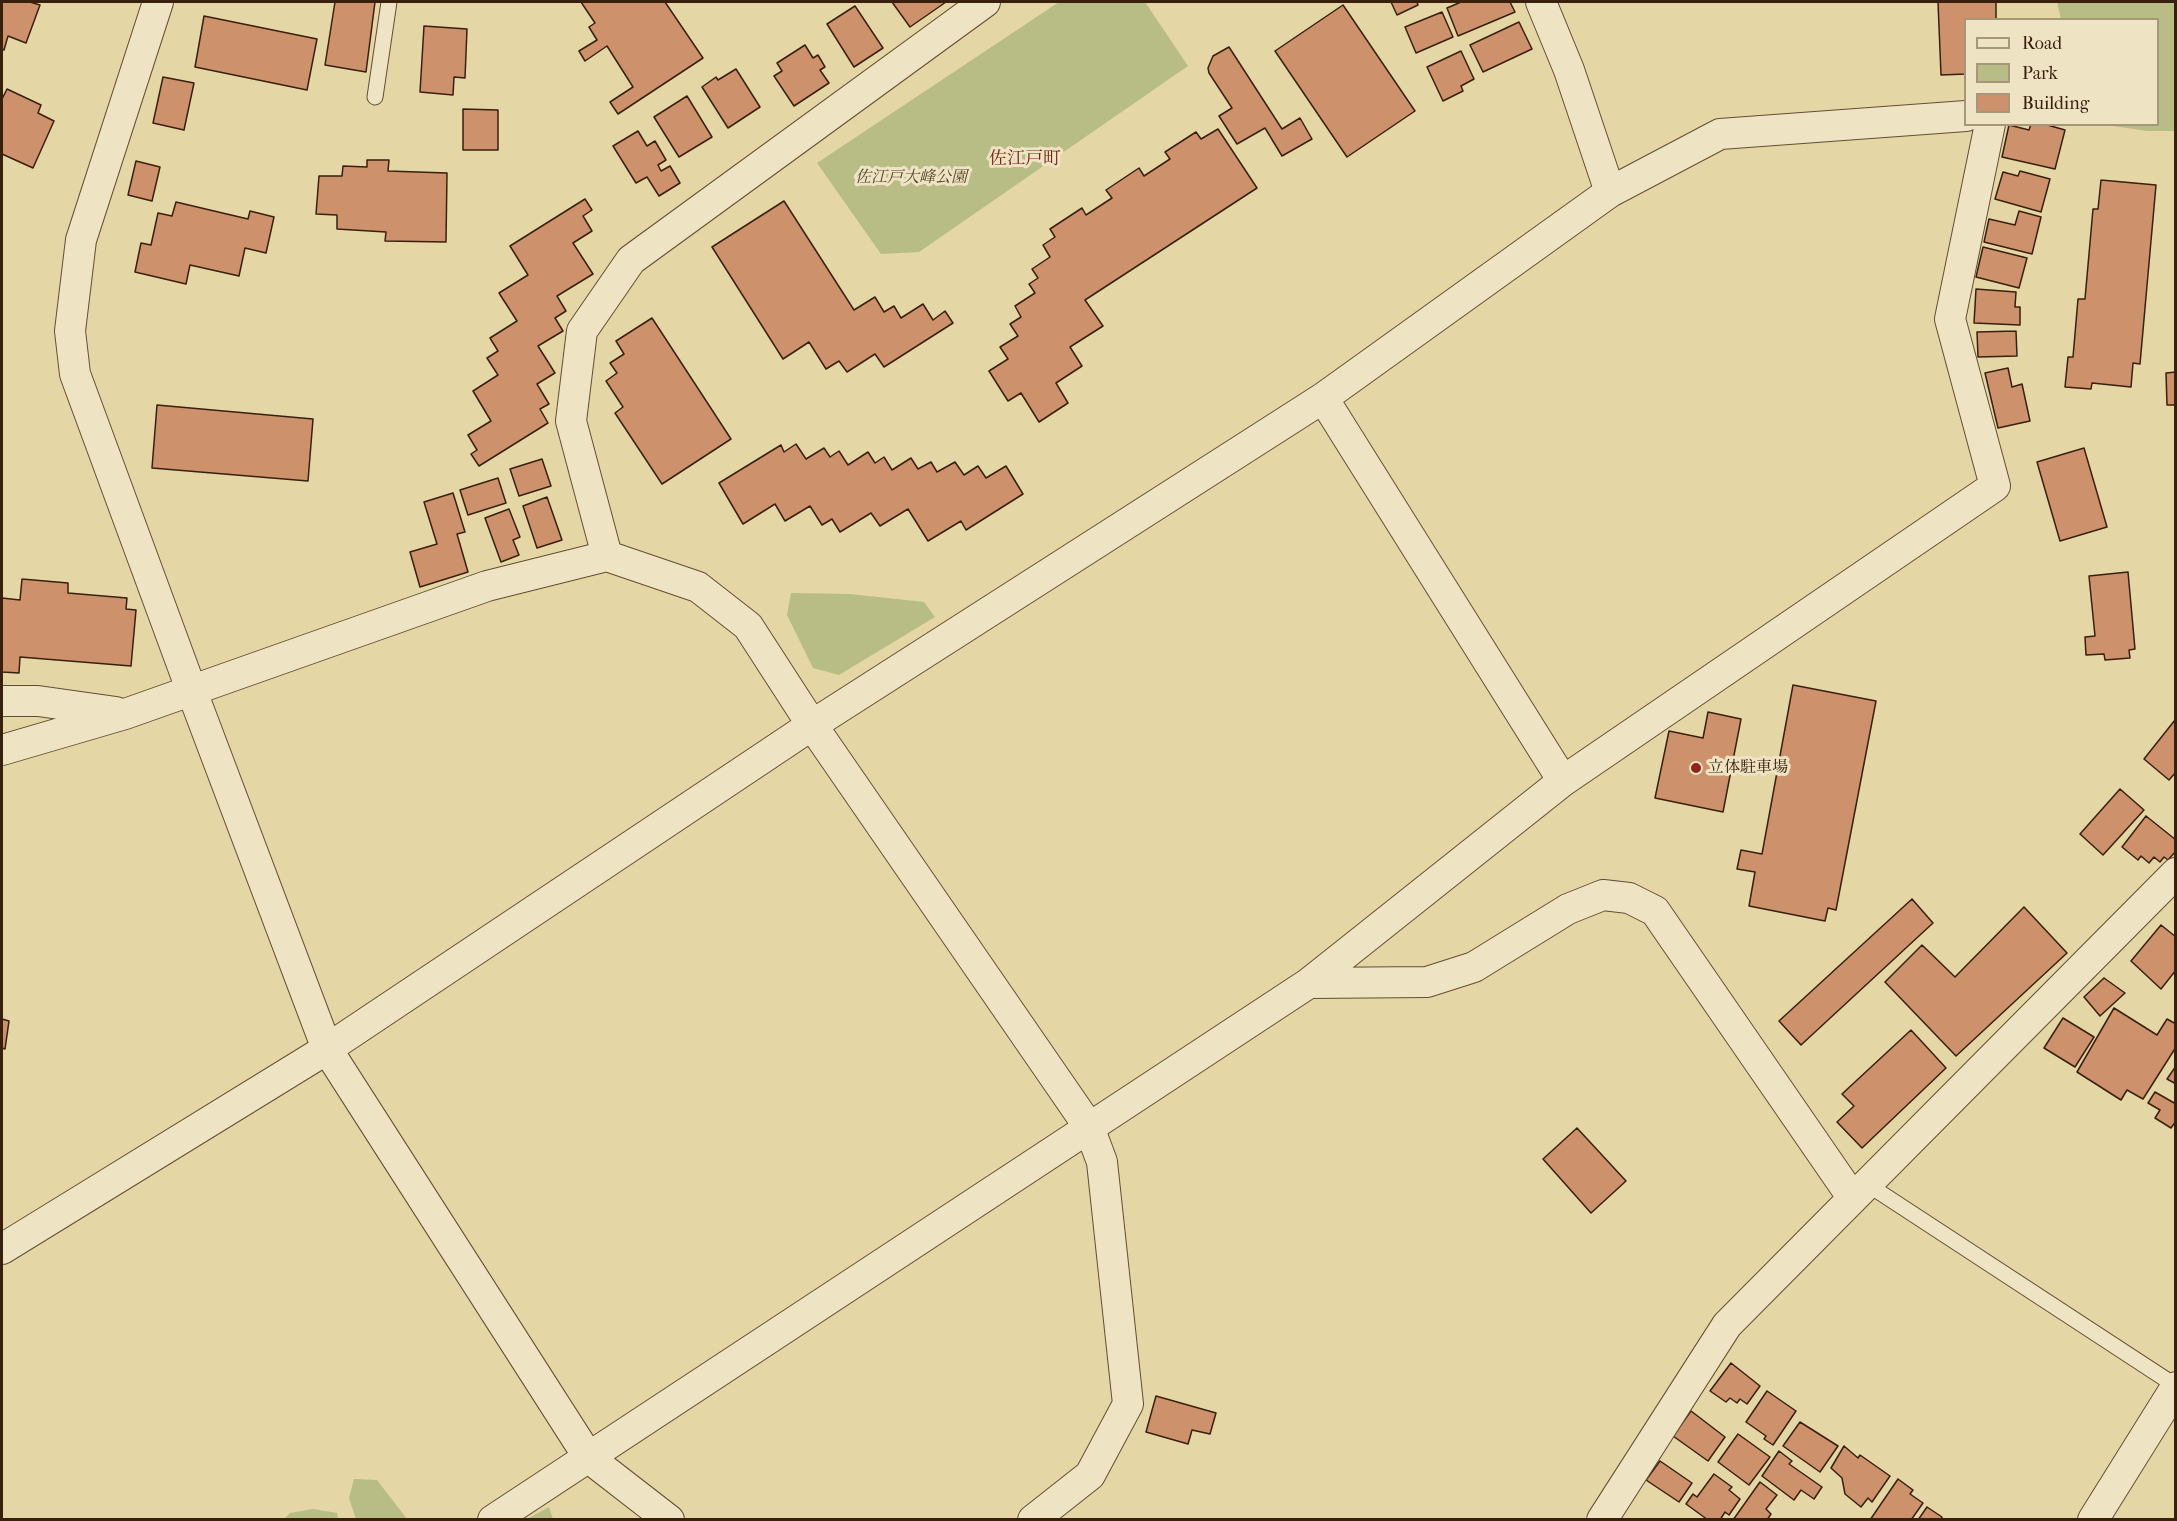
<!DOCTYPE html>
<meta charset="utf-8">
<style>
body{margin:0}
#map{position:relative;width:2177px;height:1521px;overflow:hidden;background:#e5d6a5;font-family:"IM FELL French Canon",serif}
canvas{display:block}
.frame{position:absolute;inset:0;border:3px solid #39200d;pointer-events:none}
.legend{position:absolute;left:1964px;top:18px;width:195px;height:108px;box-sizing:border-box;background:#eee4c4;border:2px solid #a6967b;margin:0;padding:8px 10px;list-style:none;font-size:18px;color:#39200d}
.legend li{display:flex;align-items:center;gap:12px;height:30px}
.legend b{width:30px;border:2px solid #a6967b}
</style>
<div id="map">
<canvas width="2177" height="1521"></canvas>
<div class="frame"></div>
<ul class="legend">
<li><b style="height:8px;background:#eee4c4"></b>Road</li>
<li><b style="height:16px;background:#b7bd85"></b>Park</li>
<li><b style="height:16px;background:#cd916c"></b>Building</li>
</ul>
</div>
<script>
const g = document.querySelector('canvas').getContext('2d');
g.lineJoin = 'round';
function fill(path, color) { g.fillStyle = color; g.fill(path, 'evenodd'); }
const shape = rows => new Path2D(rows.map(r => 'M' + r).join(''));
function stroke(path, color, width, dash) { g.strokeStyle = color; g.lineWidth = width; g.lineCap = dash ? 'butt' : 'round'; g.setLineDash(dash || []); g.stroke(path); }
function write(font, color, halo, rows, align = 'center') {
  g.font = font + ' "IM FELL French Canon","Noto Serif JP",serif'; g.lineWidth = 6; g.setLineDash([]); g.textBaseline = 'middle'; g.strokeStyle = halo; g.fillStyle = color; for (const [text, x, y, turn = 0] of rows) {
    g.save(); g.translate(x, y); g.rotate((+turn || 0) * Math.PI / 180); g.textAlign = isNaN(turn) ? turn : align; if (halo) g.strokeText(text, 0, 0); g.fillText(text, 0, 0); g.restore();
  }
}
fill(shape([
 [1059,2,1145,2,1188,66,919,252,881,254,817,163],
 [2057,2,2175,2,2175,131,2147,131,2107,125,2158,124,2158,20,2061,19],
 [791,593,850,594,924,602,935,617,839,675,813,668,787,615],
 [354,1479,377,1480,407,1519,356,1519,349,1498],
 [549,1507,553,1519,527,1519],
 [313,1509,337,1513,338,1519,284,1519,290,1513]
]), '#b7bd85');
const building = shape([
 [2,2,30,2,40,5,26,43,8,36,4,50,2,49,2,2],
 [335,2,375,2,366,72,325,65,335,2],
 [581,2,665,2,703,58,618,114,610,102,633,87,607,46,585,61,579,51,597,40,589,27,595,23,581,2],
 [892,2,946,2,910,27,892,2],
 [1391,2,1417,2,1418,5,1397,15,1391,2],
 [1461,2,1510,2,1515,12,1458,36,1447,8,1461,2],
 [1938,2,1996,2,1996,20,1966,20,1966,74,1941,75,1938,2],
 [1343,5,1415,111,1347,157,1275,51,1343,5],
 [855,6,883,48,854,67,827,24,855,6],
 [1442,12,1453,37,1416,53,1405,27,1442,12],
 [204,16,317,39,307,90,195,67,204,16],
 [1519,22,1532,49,1483,72,1470,45,1519,22],
 [424,26,467,29,465,78,454,77,453,95,420,92,424,26],
 [805,45,813,58,818,55,825,67,820,70,829,83,794,106,774,76,782,71,777,63,805,45],
 [1229,47,1282,129,1300,118,1312,139,1282,156,1265,128,1237,144,1219,116,1232,108,1209,73,1208,68,1213,56,1229,47],
 [1461,51,1474,79,1461,86,1463,91,1443,101,1427,67,1461,51],
 [736,69,760,107,728,128,702,87,716,77,718,80,736,69],
 [163,77,194,83,184,130,153,123,163,77],
 [7,89,41,105,38,113,54,121,33,168,2,154,2,99,7,89],
 [687,96,712,137,679,157,654,117,687,96],
 [463,109,498,110,498,150,463,150,463,109],
 [2031,124,2044,124,2065,130,2055,169,2002,157,2009,125,2029,130,2031,124],
 [1218,129,1257,188,1085,300,1103,326,1070,347,1082,366,1056,383,1068,403,1039,422,1021,393,1008,401,989,371,1008,359,1000,347,1018,336,1010,324,1021,317,1015,306,1035,293,1029,284,1038,278,1032,269,1050,257,1043,245,1055,237,1050,229,1082,208,1086,215,1112,198,1106,190,1139,168,1144,176,1170,159,1165,152,1196,132,1201,139,1218,129],
 [638,131,647,146,655,141,666,160,658,165,661,171,670,166,680,183,659,196,647,177,636,183,613,146,638,131],
 [367,160,389,160,388,171,447,173,446,242,385,241,386,232,337,229,337,215,316,214,319,176,342,176,343,166,367,167,367,160],
 [136,161,160,167,152,201,128,195,136,161],
 [2020,171,2050,179,2041,212,1995,199,2003,172,2018,176,2020,171],
 [2101,180,2156,185,2140,364,2133,363,2131,387,2092,383,2091,389,2065,387,2068,357,2073,357,2078,299,2085,299,2093,209,2098,209,2101,180],
 [585,199,592,210,583,216,592,231,573,243,593,274,557,296,566,311,555,318,563,331,538,346,555,373,537,384,549,404,540,409,548,423,479,466,471,454,477,450,468,435,491,421,473,391,498,375,487,358,498,351,490,338,517,321,499,293,528,275,510,246,585,199],
 [784,201,854,310,875,297,884,312,894,306,901,318,923,304,933,320,945,311,953,323,884,367,875,354,847,372,839,361,826,369,809,342,783,359,712,247,784,201],
 [176,202,248,219,250,211,274,217,266,253,245,248,239,276,190,265,186,284,135,272,141,243,151,245,158,213,172,216,176,202],
 [2019,211,2041,217,2032,254,1984,242,1989,219,2015,225,2019,211],
 [1983,247,2027,258,2019,288,1976,277,1983,247],
 [1976,289,2016,292,2015,307,2020,307,2020,325,1974,323,1976,289],
 [652,318,731,439,662,484,615,413,623,407,606,381,617,373,610,363,624,354,616,341,652,318],
 [2016,331,2017,356,1978,357,1977,332,2016,331],
 [2008,368,2012,387,2022,384,2030,421,1998,428,1985,373,2008,368],
 [2176,372,2176,405,2167,405,2166,373,2176,372],
 [157,405,313,419,308,481,152,468,157,405],
 [796,444,806,459,824,448,830,457,839,451,848,465,868,452,875,463,884,457,892,470,911,458,918,469,931,462,937,472,955,462,964,475,978,466,986,478,1006,466,1023,494,966,530,961,521,928,541,908,509,880,526,871,513,840,532,832,519,822,525,810,506,785,521,775,504,743,524,719,483,781,445,784,452,796,444],
 [2084,448,2107,527,2060,541,2037,462,2084,448],
 [542,459,551,486,519,496,510,469,542,459],
 [498,478,506,503,468,515,460,490,498,478],
 [453,493,465,532,457,534,468,572,420,587,410,552,437,544,424,502,453,493],
 [547,497,562,540,537,548,523,506,547,497],
 [509,509,520,537,513,540,519,555,501,562,485,518,509,509],
 [2128,572,2135,649,2129,650,2130,658,2105,660,2104,654,2086,655,2085,637,2095,636,2089,576,2128,572],
 [22,579,68,583,68,593,127,598,126,609,136,610,131,666,20,657,19,673,2,672,2,598,20,600,22,579],
 [1793,685,1876,701,1836,910,1828,908,1825,921,1749,906,1755,872,1737,869,1741,850,1762,854,1793,685],
 [1708,712,1741,719,1723,812,1655,798,1669,731,1703,738,1708,712],
 [2175,720,2176,772,2169,780,2144,759,2175,720],
 [2120,789,2144,810,2103,855,2080,834,2120,789],
 [2146,816,2176,840,2176,851,2168,860,2164,857,2160,862,2154,857,2149,863,2141,856,2138,860,2122,847,2146,816],
 [1912,899,1933,923,1801,1045,1779,1021,1912,899],
 [2024,907,2067,953,1956,1056,1885,982,1922,945,1955,977,2024,907],
 [2161,925,2176,937,2176,970,2161,989,2131,961,2161,925],
 [2104,978,2125,993,2100,1016,2084,997,2104,978],
 [2114,1008,2157,1035,2167,1019,2176,1024,2176,1047,2143,1099,2127,1090,2121,1100,2077,1072,2114,1008],
 [2063,1018,2094,1037,2075,1067,2044,1048,2063,1018],
 [2,1019,9,1021,5,1049,2,1048,2,1019],
 [1911,1030,1946,1068,1862,1148,1837,1122,1854,1106,1842,1094,1911,1030],
 [2176,1066,2176,1084,2167,1079,2176,1066],
 [2155,1092,2176,1104,2176,1121,2171,1128,2155,1118,2160,1110,2148,1103,2155,1092],
 [1577,1128,1626,1181,1591,1213,1543,1159,1577,1128],
 [1731,1363,1760,1386,1747,1404,1740,1399,1737,1403,1730,1398,1726,1402,1710,1391,1731,1363],
 [1767,1391,1796,1411,1773,1445,1764,1439,1766,1436,1746,1422,1767,1391],
 [1156,1396,1216,1413,1210,1434,1192,1430,1188,1444,1146,1432,1156,1396],
 [1691,1411,1725,1437,1708,1461,1673,1436,1691,1411],
 [1800,1422,1838,1446,1820,1472,1783,1446,1800,1422],
 [1738,1434,1770,1457,1749,1485,1718,1462,1738,1434],
 [1844,1446,1858,1458,1860,1455,1890,1476,1872,1502,1868,1498,1861,1507,1845,1494,1842,1478,1831,1468,1844,1446],
 [1779,1451,1792,1461,1789,1464,1822,1487,1814,1499,1801,1490,1794,1500,1762,1476,1779,1451],
 [1660,1461,1692,1483,1679,1502,1646,1480,1660,1461],
 [1714,1474,1732,1487,1729,1490,1740,1499,1729,1515,1725,1512,1720,1520,1708,1520,1686,1504,1693,1494,1697,1497,1714,1474],
 [1898,1479,1913,1490,1910,1494,1923,1503,1911,1520,1870,1520,1898,1479],
 [1760,1482,1777,1495,1766,1509,1771,1514,1767,1520,1733,1520,1760,1482],
 [1927,1507,1942,1517,1941,1520,1918,1520,1927,1507]
]);
fill(building, '#cd916c');
stroke(building, '#39200d', 1.5);
const service = shape([
 [375,97,389,2],
 [1867,1184,2176,1386]
]);
const minor = shape([
 [158,2,81,240,70,331,75,374,191,689,327,1049,589,1458,669,1520],
 [1541,2,1569,70,1610,192],
 [1323,398,1563,781],
 [607,556,571,421,582,331,631,260,985,2],
 [2,701,38,701,116,712],
 [2,750,125,714,487,586,607,556,698,587,748,626,812,725,1089,1127,1102,1162,1128,1404,1090,1475,1033,1520],
 [1309,983,1427,982,1474,967,1568,909,1603,895,1629,898,1655,911,1852,1197],
 [2,1249,327,1049,812,725,1323,398,1610,192,1720,134,1966,116],
 [493,1520,1309,983,1563,781,1995,486,1950,319,1990,124],
 [1602,1520,1727,1325,2176,873],
 [2093,1520,2176,1387]
]);
stroke(service, '#644e33', 17);
stroke(minor, '#644e33', 32);
stroke(service, '#eee4c4', 15);
stroke(minor, '#eee4c4', 30);
for (const [x, y, r, color] of [
 [1696,768,6,"#8f2418"]
]) { const dot = new Path2D(); dot.arc(x, y, r, 0, 2 * Math.PI); g.fillStyle = color; g.fill(dot); stroke(dot, '#eee4c4', 2); }
write('italic 16px', '#58472b', '#eee4c4', [
 ["佐江戸大峰公園",911,178]
]);
write('16px', '#39200d', '#eee4c4', [
 ["立体駐車場",1708,768]
], 'left');
write('18px', '#7a1f14', '#eee4c4', [
 ["佐江戸町",1025,160]
]);
</script>
